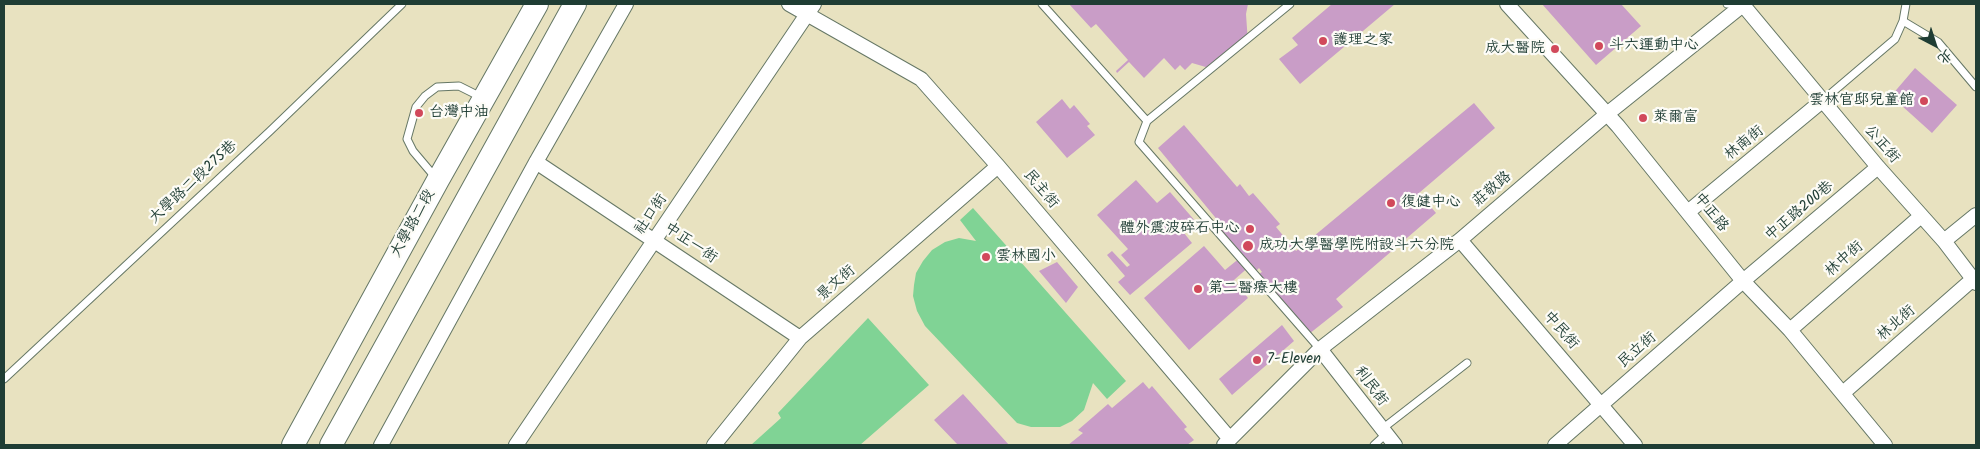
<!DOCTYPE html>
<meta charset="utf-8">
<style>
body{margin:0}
#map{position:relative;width:1980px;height:449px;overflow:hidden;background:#e8e2c0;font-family:Kalam,"LXGW WenKai TC",sans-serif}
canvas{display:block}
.frame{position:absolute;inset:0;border:5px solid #1f3d34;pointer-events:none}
.north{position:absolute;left:1910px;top:20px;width:50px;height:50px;-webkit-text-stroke:4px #fdfcf7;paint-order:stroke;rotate:140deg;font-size:14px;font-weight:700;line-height:20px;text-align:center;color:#1f3d34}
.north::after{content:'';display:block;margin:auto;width:18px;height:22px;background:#1f3d34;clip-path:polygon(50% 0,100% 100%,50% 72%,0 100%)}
</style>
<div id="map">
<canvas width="1980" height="449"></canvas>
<div class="frame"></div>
<div class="north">北</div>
</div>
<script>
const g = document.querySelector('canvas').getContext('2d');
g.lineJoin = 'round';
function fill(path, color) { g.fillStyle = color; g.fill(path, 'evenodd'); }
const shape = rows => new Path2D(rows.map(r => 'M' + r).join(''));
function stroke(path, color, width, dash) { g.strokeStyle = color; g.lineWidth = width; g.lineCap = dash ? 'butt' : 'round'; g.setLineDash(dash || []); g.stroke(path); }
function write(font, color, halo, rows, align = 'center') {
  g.font = font + ' Kalam,"LXGW WenKai TC",sans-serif'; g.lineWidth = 4.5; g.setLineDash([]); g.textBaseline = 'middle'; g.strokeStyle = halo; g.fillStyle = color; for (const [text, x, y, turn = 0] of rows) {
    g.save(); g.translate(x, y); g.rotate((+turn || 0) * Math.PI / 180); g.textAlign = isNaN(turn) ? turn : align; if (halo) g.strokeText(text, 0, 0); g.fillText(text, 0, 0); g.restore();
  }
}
fill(shape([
 [973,208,1126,381,1107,399,1093,383,1084,410,1072,421,1060,427,1031,427,1017,423,925,326,917,311,913,296,914,285,916,273,923,261,932,250,945,242,959,238,976,241,960,220],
 [868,318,929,385,860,445,751,445,781,418,778,413]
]), '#80d395');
fill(shape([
 [1069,4,1248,4,1246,14,1248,43,1216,70,1192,63,1185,70,1180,65,1175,70,1164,58,1144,78,1129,62,1117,73,1116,71,1128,60,1096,24,1091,28],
 [1332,4,1395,4,1300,84,1279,59,1298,45,1292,38],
 [1542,4,1621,4,1641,26,1596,65],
 [1915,68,1957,105,1932,133,1891,96],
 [1062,99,1070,109,1074,105,1090,124,1087,126,1095,135,1067,158,1036,122],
 [1474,103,1495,128,1419,193,1436,213,1336,299,1343,307,1309,334,1268,282,1265,284,1257,275,1262,272,1259,268,1256,271,1251,265,1234,280,1248,298,1189,350,1144,298,1204,246,1225,270,1241,257,1219,231,1224,228,1158,148,1184,125,1237,187,1240,184,1249,196,1253,193,1280,224,1276,227,1296,251],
 [1136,180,1157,203,1170,192,1196,222,1184,233,1192,243,1130,295,1118,282,1125,276,1107,255,1112,251,1127,267,1130,265,1121,255,1128,249,1097,215],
 [1057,262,1078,287,1066,303,1039,271],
 [1282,325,1294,341,1232,395,1219,379],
 [1143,382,1149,389,1152,386,1187,427,1184,429,1194,440,1187,445,1068,445,1083,433,1078,430,1108,404,1112,408],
 [963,394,1009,445,958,445,934,420]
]), '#c99dc7');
const lane = shape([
 [1042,4,1147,121],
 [1290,4,1147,121,1139,142,1320,349],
 [1727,4,1742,5],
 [1903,21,1938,42,1976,87],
 [1822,101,1895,39,1903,21,1906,4],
 [435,177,413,151,407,139,416,107,425,96,437,87,459,86,481,97],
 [4,379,270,131,402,4],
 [1382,429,1467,363],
 [1374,445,1386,434]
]);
const street = shape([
 [789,4,921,79,998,166,1230,439],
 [1507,4,1618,126,1743,281,1790,330,1885,445],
 [1743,5,1878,167,1944,241,1976,283],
 [536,162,800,338],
 [1688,212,1822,101],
 [1460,240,1635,445],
 [1944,241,1976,215],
 [1790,330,1921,216],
 [1320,349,1395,445],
 [1843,393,1973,279],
 [381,445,536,162,626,4],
 [516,445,814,4],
 [714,445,800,338,998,166],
 [1224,445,1320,349,1460,240,1607,114,1744,4],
 [1555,445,1743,281,1878,167]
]);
const primary = shape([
 [293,445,438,180,537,4],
 [331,445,575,4]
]);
stroke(lane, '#657765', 9);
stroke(street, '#657765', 16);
stroke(primary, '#657765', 24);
stroke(lane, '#fff', 7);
stroke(street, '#fff', 14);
stroke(primary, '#fff', 22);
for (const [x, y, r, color] of [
 [1323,41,5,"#d1495b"],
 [1599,46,5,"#d1495b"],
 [1555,49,5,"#d1495b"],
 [1924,101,5,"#d1495b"],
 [419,113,5,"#d1495b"],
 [1643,118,5,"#d1495b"],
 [1391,203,5,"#d1495b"],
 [1250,229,5,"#d1495b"],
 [1248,246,6,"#d1495b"],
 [986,257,5,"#d1495b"],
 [1198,289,5,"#d1495b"],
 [1257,360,5,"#d1495b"]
]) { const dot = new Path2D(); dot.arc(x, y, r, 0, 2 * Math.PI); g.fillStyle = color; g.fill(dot); stroke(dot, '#fdfcf7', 2); }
write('15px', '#1f3d34', '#fdfcf7', [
 ["護理之家",1333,41],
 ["斗六運動中心",1609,46],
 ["成大醫院",1545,49,"right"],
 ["雲林官邸兒童館",1914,101,"right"],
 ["台灣中油",429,113],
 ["萊爾富",1653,118],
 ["復健中心",1401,203],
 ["體外震波碎石中心",1240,229,"right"],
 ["成功大學醫學院附設斗六分院",1259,246],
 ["雲林國小",996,257],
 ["第二醫療大樓",1208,289],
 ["7-Eleven",1267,360]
], 'left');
write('15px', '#1f3d34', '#fdfcf7', [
 ["林南街",1745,144,-39],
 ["公正街",1881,145,49],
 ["大學路二段275巷",194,183,-43],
 ["民主街",1040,190,50],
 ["莊敬路",1493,190,-40],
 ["中正路200巷",1800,212,-40],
 ["中正路",1710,213,51],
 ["社口街",652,215,-56],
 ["大學路二段",414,224,-61],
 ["中正一街",690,244,34],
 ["林中街",1845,260,-41],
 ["景文街",837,284,-41],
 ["林北街",1897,324,-41],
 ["中民街",1560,331,49],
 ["民立街",1638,351,-41],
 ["利民街",1370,387,53]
]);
</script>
